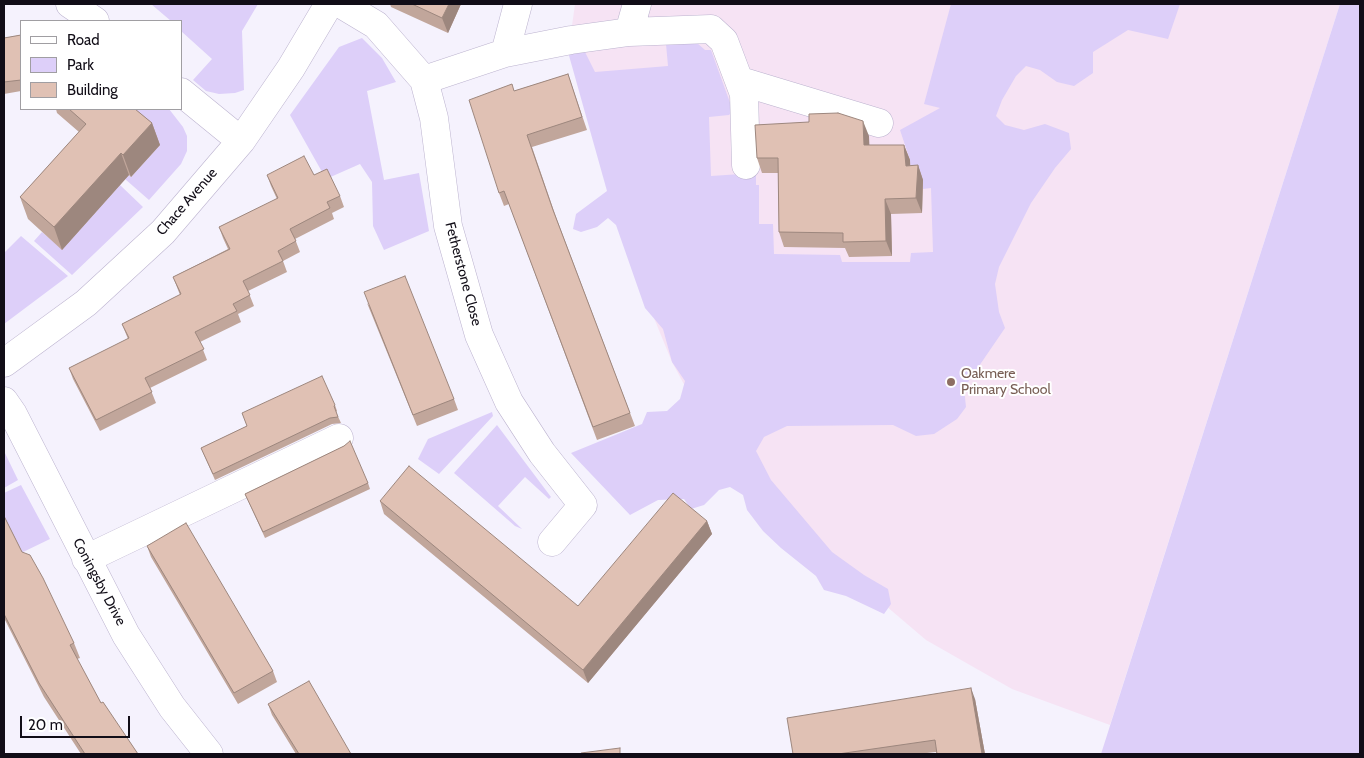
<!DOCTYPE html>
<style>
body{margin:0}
#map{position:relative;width:1364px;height:758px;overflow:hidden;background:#f5f2fd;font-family:Cabin,sans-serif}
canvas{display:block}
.frame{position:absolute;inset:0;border:5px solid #110d17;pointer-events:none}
.legend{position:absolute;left:20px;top:20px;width:162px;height:90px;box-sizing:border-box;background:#fff;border:1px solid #a09ea2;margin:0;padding:6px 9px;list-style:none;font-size:15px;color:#110d17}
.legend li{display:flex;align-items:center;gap:10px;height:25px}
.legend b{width:25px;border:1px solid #a09ea2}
.scale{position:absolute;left:20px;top:716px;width:110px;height:22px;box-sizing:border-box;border:2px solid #110d17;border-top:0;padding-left:6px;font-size:15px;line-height:18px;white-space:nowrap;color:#110d17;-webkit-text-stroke:4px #fff;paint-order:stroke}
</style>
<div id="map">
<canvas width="1364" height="758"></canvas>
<div class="frame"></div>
<ul class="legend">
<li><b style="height:6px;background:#fff"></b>Road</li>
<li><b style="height:14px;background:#ddcff9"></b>Park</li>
<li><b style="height:14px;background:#e0c1b4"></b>Building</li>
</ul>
<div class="scale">20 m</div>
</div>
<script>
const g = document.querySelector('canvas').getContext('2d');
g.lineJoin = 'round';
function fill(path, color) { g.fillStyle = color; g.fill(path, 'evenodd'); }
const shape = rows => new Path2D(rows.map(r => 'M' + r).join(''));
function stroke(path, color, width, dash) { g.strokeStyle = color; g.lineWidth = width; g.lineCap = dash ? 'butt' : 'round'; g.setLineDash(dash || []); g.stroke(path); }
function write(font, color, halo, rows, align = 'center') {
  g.font = font + ' Cabin,sans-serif'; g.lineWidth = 4; g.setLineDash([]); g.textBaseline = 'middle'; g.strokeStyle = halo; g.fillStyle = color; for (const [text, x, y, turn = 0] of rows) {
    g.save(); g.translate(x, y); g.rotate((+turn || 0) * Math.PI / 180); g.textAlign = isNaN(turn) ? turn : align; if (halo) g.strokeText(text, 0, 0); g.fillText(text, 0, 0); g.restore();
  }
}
fill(shape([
 [575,4,1340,4,1110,725,1012,689,926,640,805,537,694,403,672,362,624,245,571,33]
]), '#f6e3f4');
fill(shape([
 [151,4,258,4,242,31,244,90,235,93,219,94,206,91,193,80,212,59,181,31,181,21,171,21],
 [951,4,1180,4,1168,39,1128,30,1093,52,1093,73,1074,86,1057,82,1040,70,1026,66,1016,76,1002,100,996,116,1005,125,1024,130,1045,124,1069,133,1071,149,1055,168,1031,203,999,267,995,284,999,312,1005,328,964,388,966,407,957,419,934,434,916,436,893,425,787,426,764,437,756,451,771,480,832,552,864,575,888,589,891,604,884,614,846,596,824,590,816,576,781,548,763,531,747,510,743,495,730,487,719,490,704,505,691,509,684,499,658,500,630,515,571,453,642,424,647,412,667,411,680,399,685,381,672,362,663,329,645,308,616,225,608,218,597,227,581,232,573,229,576,214,607,191,568,52,585,52,595,72,668,66,666,44,697,43,705,50,711,50,733,111,729,115,709,117,711,176,756,173,756,185,759,185,759,224,773,224,774,254,840,255,842,262,910,262,911,253,933,252,931,188,923,189,923,180,911,181,910,160,900,130,940,108,924,104],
 [1340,4,1360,4,1360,754,1101,754],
 [362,38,382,58,396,82,367,91,384,180,419,173,429,231,384,250,373,226,372,182,360,164,326,179,290,115,339,47],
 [119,109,169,109,183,127,187,136,187,151,181,164,149,200,125,179,129,175,131,177,160,145],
 [120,185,143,207,72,275,34,241,42,232,62,249],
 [21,236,68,276,4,324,4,253],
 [492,412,493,416,439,474,418,459,428,439],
 [497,425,551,497,549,499,525,477,498,506,522,529,515,526,454,473],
 [4,451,18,480,4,488],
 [21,485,50,539,21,553,4,520,4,493]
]), '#ddcff9');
const minor = shape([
 [70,4,95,21],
 [341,4,376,25,424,80,434,118,448,226,479,335,509,402,542,453,583,505,552,542],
 [629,32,637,4],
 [505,53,518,4],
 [424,80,505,53,571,40,629,32,711,29,724,41,744,94,746,165],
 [740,81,879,123],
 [181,92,241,141],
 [4,363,86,303,163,232,241,141,291,68,329,4],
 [4,401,13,414,126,635,172,707,209,754],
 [86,559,339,438]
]);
stroke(minor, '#bcb3cf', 29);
stroke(minor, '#fff', 28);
fill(shape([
 [390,4,461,4,448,33,391,7],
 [21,35,21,91,4,94,4,38],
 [568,74,587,130,532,147,556,217,635,426,597,440,509,204,504,206,499,193,514,91],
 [56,109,135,109,152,123,160,145,131,177,129,175,62,250,28,219,20,197,79,132,57,113],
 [809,122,869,136,869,145,904,145,910,160,910,166,918,165,923,180,922,213,891,214,892,256,849,257,845,248,784,247,779,232,778,173,762,173,757,158],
 [267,175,314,175,340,196,344,207,332,213,334,219,295,239,300,252,283,261,287,272,248,291,254,306,238,314,241,322,200,342,207,360,150,388,156,403,100,431,73,379,69,368,128,339,122,324,180,295,173,277,228,249,223,238,219,227,277,199,271,186],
 [367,303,454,399,458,410,417,426],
 [335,405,337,411,336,412,341,423,332,424,215,480,201,448,247,426,242,413],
 [344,446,368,483,370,489,265,538,245,494],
 [380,501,578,606,707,521,712,534,588,683,384,514],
 [4,516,22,552,74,643,80,658,77,659,101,703,138,754,81,754,44,697,4,618],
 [147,546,273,671,277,682,238,704,151,557],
 [975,699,985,754,937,754,936,752,918,754,793,754],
 [268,704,351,754,296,754,272,715]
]), '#c1a69b');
fill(shape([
 [449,4,461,4,448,33,442,18],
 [863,121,869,136,870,160,864,145],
 [152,123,160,145,131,177,123,155],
 [904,145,910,160,911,181,906,166],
 [121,153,129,175,62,250,54,227],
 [918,165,923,180,922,213,916,198],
 [885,199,891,214,892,256,886,241],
 [707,521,712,534,588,683,583,670],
 [971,688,975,699,985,754,982,754]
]), '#9d877e');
const building = shape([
 [412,4,449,4,442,18,412,4],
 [21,35,21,80,4,82,4,38,21,35],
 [568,74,582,117,527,135,553,210,630,413,593,427,504,191,499,193,469,100,512,84,514,91,568,74],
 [69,109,135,109,152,123,123,155,121,153,54,227,20,197,86,124,69,109],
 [838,113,863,121,864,145,904,145,906,166,918,165,916,198,885,199,886,241,843,242,843,233,779,232,778,158,757,158,755,125,809,122,809,114,838,113],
 [304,156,314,175,327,169,340,196,327,202,330,208,290,229,296,241,278,251,283,261,243,281,250,295,233,304,237,311,195,332,204,349,145,378,152,392,96,420,69,368,129,338,122,324,181,294,173,277,230,249,219,227,278,198,267,175,304,156],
 [405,276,454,399,413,415,364,292,405,276],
 [322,376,335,405,334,406,338,417,330,418,213,474,201,448,247,426,242,413,322,376],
 [350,441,368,483,263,532,245,494,344,446,350,441],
 [409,466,578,606,673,493,707,521,583,670,380,501,409,466],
 [4,516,22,552,30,555,43,578,74,643,70,645,101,703,103,702,138,754,85,754,39,683,4,614,4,516],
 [186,523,273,671,234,693,147,546,186,523],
 [309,681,351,754,299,754,268,704,309,681],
 [971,688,982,754,937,754,935,740,838,754,793,754,787,718,971,688],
 [620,748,620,754,582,754,581,753,620,748]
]);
fill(building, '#e0c1b4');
stroke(building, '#9d877e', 1);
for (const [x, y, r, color] of [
 [951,382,5,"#8d6e63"]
]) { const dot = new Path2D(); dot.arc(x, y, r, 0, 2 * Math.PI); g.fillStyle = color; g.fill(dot); stroke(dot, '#fff', 2); }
write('14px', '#110d17', '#fff', [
 ["Chace Avenue",187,202,-49],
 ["Fetherstone Close",463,274,75],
 ["Coningsby Drive",99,582,62]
]);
write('14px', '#785e54', '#fff', [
 ["Oakmere",961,374],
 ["Primary School",961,390]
], 'left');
</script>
